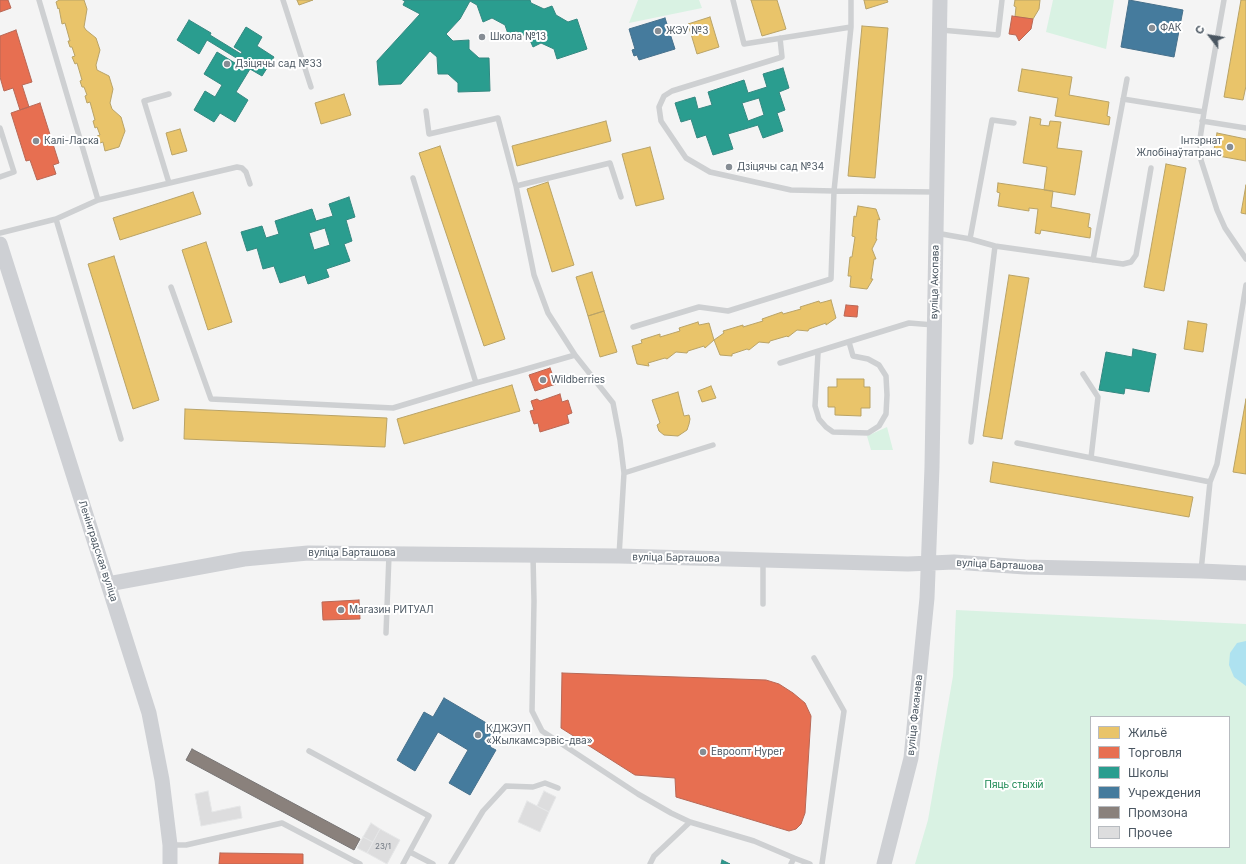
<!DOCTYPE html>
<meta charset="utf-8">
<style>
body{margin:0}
#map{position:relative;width:1246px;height:864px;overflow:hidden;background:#f4f4f4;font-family:Inter,sans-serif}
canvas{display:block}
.legend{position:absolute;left:1090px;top:716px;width:140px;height:132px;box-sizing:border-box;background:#fff;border:1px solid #b7bbc0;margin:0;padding:5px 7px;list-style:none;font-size:12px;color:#4a5661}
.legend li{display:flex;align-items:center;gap:8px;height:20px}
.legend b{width:20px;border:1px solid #b7bbc0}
.north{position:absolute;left:1190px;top:16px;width:40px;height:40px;-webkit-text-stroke:3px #fff;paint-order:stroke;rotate:301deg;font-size:11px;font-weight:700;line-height:16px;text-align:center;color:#4a5661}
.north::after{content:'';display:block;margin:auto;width:14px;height:18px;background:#4a5661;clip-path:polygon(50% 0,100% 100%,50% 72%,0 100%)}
</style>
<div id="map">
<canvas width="1246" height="864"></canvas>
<ul class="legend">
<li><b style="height:11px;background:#e9c46a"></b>Жильё</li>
<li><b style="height:11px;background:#e76f51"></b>Торговля</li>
<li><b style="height:11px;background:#2a9d8f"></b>Школы</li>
<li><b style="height:11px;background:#457b9d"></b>Учреждения</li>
<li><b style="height:11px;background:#8a817c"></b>Промзона</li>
<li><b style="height:11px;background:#ddddde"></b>Прочее</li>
</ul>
<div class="north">С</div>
</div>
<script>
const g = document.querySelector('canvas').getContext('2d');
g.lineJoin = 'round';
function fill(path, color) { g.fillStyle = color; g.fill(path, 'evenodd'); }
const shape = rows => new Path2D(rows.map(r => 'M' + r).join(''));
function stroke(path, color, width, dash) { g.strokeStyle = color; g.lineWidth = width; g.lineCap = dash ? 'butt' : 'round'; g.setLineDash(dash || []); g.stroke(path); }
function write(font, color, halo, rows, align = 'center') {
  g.font = font + ' Inter,sans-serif'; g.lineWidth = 4; g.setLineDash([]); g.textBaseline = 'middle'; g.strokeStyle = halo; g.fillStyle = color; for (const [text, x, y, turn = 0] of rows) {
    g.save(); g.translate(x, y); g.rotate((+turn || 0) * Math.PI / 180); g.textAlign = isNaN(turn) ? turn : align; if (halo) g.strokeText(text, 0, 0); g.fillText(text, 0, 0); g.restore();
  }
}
fill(shape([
 [638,0,699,0,702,8,629,23],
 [1053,0,1114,0,1106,49,1046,32],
 [887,427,893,450,871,450,867,436],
 [956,610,1246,624,1246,864,915,864,928,820,953,676],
 [1091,717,1229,717,1229,847,1091,847]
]), '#d9f2e3');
fill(shape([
 [1246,641,1246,686,1234,677,1229,665,1230,653,1237,643]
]), '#aee2f0');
const homes = shape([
 [59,0,84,0,87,9,84,27,86,30,96,38,100,50,96,65,97,70,109,76,113,89,110,103,112,109,121,117,125,131,119,147,105,151,103,142,100,143,97,136,100,135,97,127,95,128,93,121,95,120,90,102,87,103,85,96,87,95,84,87,82,87,80,81,82,80,77,63,75,64,72,57,75,56,72,47,70,47,68,41,70,41,65,23,62,24,59,8,58,9,56,2,59,0],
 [297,0,313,0,299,5,297,0],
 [751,0,777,0,786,29,762,36,751,0],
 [864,0,887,0,888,2,866,9,864,0],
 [1015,0,1040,0,1039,9,1033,19,1015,17,1016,7,1014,6,1015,0],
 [1241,0,1246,0,1246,86,1243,100,1224,97,1241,0],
 [710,17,719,47,697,54,688,24,710,17],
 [862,26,888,28,875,178,848,176,862,26],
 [1022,69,1072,77,1069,95,1109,102,1107,116,1110,117,1109,125,1055,116,1058,98,1018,91,1022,69],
 [344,94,351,115,321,124,315,103,344,94],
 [1030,117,1041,119,1040,125,1049,126,1050,121,1061,122,1057,148,1082,151,1075,195,1044,190,1047,167,1023,163,1030,117],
 [606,121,611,141,517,166,512,146,606,121],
 [180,129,187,151,172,155,166,133,180,129],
 [1217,133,1246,139,1246,161,1213,155,1217,133],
 [440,146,505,339,484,346,419,153,440,146],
 [650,147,664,199,636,206,622,154,650,147],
 [1166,164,1186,168,1164,291,1144,287,1166,164],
 [548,182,574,265,552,272,527,189,548,182],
 [998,183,1053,191,1051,207,1090,214,1088,227,1091,228,1090,238,1041,230,1040,234,1035,233,1038,209,1029,208,1029,211,998,206,1000,193,997,192,998,183],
 [1246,185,1246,214,1241,213,1246,185],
 [193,192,201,214,120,240,113,218,193,192],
 [858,206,876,209,880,220,878,219,876,239,877,239,872,249,876,259,874,259,871,279,873,279,867,289,850,287,851,276,848,276,850,257,852,257,855,237,852,236,854,216,856,217,858,206],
 [206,242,232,322,208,330,182,250,206,242],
 [114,256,159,400,133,409,88,264,114,256],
 [592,272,604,311,588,316,576,277,592,272],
 [1009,275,1029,278,1002,439,983,436,1009,275],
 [831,300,836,318,826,325,826,323,809,329,808,331,797,330,788,337,787,336,770,341,769,343,759,342,749,350,747,349,732,354,732,356,720,355,714,340,724,333,723,331,743,325,743,327,763,321,762,319,782,312,783,314,801,309,800,307,819,301,820,303,831,300],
 [604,311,617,352,600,357,588,316,604,311],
 [1188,321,1207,324,1203,352,1184,349,1188,321],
 [698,322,699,325,709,323,714,340,705,348,704,346,688,351,687,353,676,352,667,359,665,358,648,363,649,366,637,364,632,346,642,343,641,340,660,334,660,337,680,331,679,328,698,322],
 [837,379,864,379,864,387,870,387,870,408,861,408,861,416,835,415,835,407,828,407,828,387,837,387,837,379],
 [512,385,520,411,404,444,397,419,512,385],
 [711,386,716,398,702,402,698,391,711,386],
 [678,392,684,416,689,415,690,419,689,424,687,430,678,436,664,435,659,431,657,425,660,423,652,400,678,392],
 [1246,399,1246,474,1233,472,1246,399],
 [185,409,387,418,385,447,184,439,185,409],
 [993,462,1193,497,1189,517,990,482,993,462]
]);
fill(homes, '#e9c46a');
stroke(homes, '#b9a367', 1);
const shops = shape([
 [0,0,8,0,11,8,0,12,0,0],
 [1012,16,1033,19,1031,29,1019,41,1016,35,1009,34,1012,16],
 [16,30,32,82,22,85,29,107,20,110,13,88,4,91,0,77,0,36,16,30],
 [40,103,59,163,53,165,56,174,37,180,30,160,26,161,11,113,40,103],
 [846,305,858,306,857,317,844,316,846,305],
 [550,368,556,384,535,391,529,375,550,368],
 [560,394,562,402,568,400,572,413,567,415,569,423,540,432,538,423,534,424,530,411,534,410,531,401,537,399,540,401,560,394],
 [359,600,360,619,323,620,322,602,359,600],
 [562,673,766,680,779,684,793,693,805,703,811,716,805,813,801,824,796,829,789,831,676,797,675,778,635,775,561,728,562,673],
 [220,853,303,854,303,864,219,864,220,853]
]);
fill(shops, '#e76f51');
stroke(shops, '#b86856', 1);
const schools = shape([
 [403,0,530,0,531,3,544,9,552,6,556,15,568,22,577,19,587,49,557,59,554,49,541,43,533,47,529,38,516,31,508,34,505,25,492,18,483,22,477,5,470,1,460,19,446,34,453,41,469,40,469,49,479,58,489,58,490,91,458,92,458,83,448,74,438,74,437,57,430,51,401,84,379,85,377,61,420,14,403,5,405,1,403,0],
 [189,20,211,33,210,35,241,54,242,52,234,47,246,27,262,37,257,46,274,57,262,76,250,69,236,92,248,100,235,122,220,113,214,122,194,110,205,91,215,97,222,85,204,74,217,52,235,63,238,59,207,40,199,54,177,40,189,20],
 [783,68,789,88,779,92,785,110,777,113,783,131,763,138,758,125,728,134,733,149,713,155,706,135,697,138,691,119,681,122,675,103,695,97,698,109,712,105,708,92,744,80,748,93,767,87,763,74,783,68],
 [759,98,764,115,748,121,742,103,759,98],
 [349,197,355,217,346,220,352,241,344,244,350,261,326,269,329,277,308,284,305,275,280,283,274,266,263,269,257,248,247,251,241,232,262,226,266,238,279,234,275,221,312,209,316,221,333,216,329,204,349,197],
 [325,228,330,245,314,250,309,233,325,228],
 [1133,349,1156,354,1149,392,1125,388,1124,394,1099,390,1106,352,1132,357,1133,349],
 [722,860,730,864,721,864,722,860]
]);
fill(schools, '#2a9d8f');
stroke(schools, '#348881', 1);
const public = shape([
 [1129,0,1183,10,1174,57,1121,47,1129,0],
 [665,18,675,49,639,60,637,55,634,56,632,50,635,49,629,29,665,18],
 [444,698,500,731,490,747,496,750,470,795,449,783,468,750,438,732,415,771,397,760,424,712,433,717,444,698]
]);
fill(public, '#457b9d');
stroke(public, '#46708b', 1);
const industry = shape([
 [192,749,360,839,354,850,186,760,192,749]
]);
fill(industry, '#8a817c');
stroke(industry, '#777474', 1);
const building = shape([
 [208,791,212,812,240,806,242,818,201,826,195,794,208,791],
 [544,791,556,797,549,812,537,806,544,791],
 [527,801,549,812,540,832,518,822,527,801],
 [371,823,380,829,373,842,363,837,371,823],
 [380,829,400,840,387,864,367,853,380,829],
 [363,837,373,842,367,853,357,848,363,837]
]);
fill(building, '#ddddde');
stroke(building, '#e5e6e7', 1);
stroke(shape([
 [39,0,98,200],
 [283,0,311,87],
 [733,0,744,44,851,27,834,191,791,190,710,172,686,158,661,121,659,107,664,96,672,91,782,57,780,38],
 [1224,0,1204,112,1200,139,1201,160,1217,210,1225,228,1246,259],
 [851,27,851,0],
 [941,30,998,35,1002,0],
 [1123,99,1204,112],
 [426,111,429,134,498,118,516,186,534,275,548,313,575,355],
 [1202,121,1246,128],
 [0,128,14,172,0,177],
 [413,178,476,383],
 [169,183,144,101,169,94],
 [516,186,610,163,621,197],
 [56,219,121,439],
 [0,233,56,219,98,200,237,167,242,168,246,172,250,184],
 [936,233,970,239,995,246,1123,264,1131,262,1136,255,1151,168],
 [970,239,992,120,1014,123],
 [1093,260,1127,79],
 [171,287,211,399,393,408,476,383,516,372,575,355,613,403,620,440,624,473,619,556],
 [633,327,699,307,728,311,831,279,834,191,937,192],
 [818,353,815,406,819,419,826,427,833,432,868,433,879,426,886,414,887,395,886,376,879,365,868,359,853,356,849,342],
 [780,363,909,323,934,325],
 [1083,374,1098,397,1091,458],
 [971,442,995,246],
 [1017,443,1210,482],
 [624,473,713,445],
 [533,556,534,601,532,711,542,731,638,794,671,813,690,822,754,841,794,858],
 [763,561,763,604],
 [1201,571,1210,482,1217,464,1246,285],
 [386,633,389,555],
 [814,658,844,711,822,864],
 [309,751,429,816,403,864],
 [170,845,186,845,282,823,360,864],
 [410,852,433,864],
 [451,864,483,811,506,786,533,787,545,783,558,788],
 [650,864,654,856,690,822],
 [791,864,794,858,810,864]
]), '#ced0d2', 5.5);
stroke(shape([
 [0,244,149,713,162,780,170,845,170,864],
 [108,584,244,559,308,553,619,556,908,564,954,562,1025,567,1201,571,1246,573],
 [884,864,911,758,927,598,932,467,940,0]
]), '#ced0d4', 15);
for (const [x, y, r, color] of [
 [1152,28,4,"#868d94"],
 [658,31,4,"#868d94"],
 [482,37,4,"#868d94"],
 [227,64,4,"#868d94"],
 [36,141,4,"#868d94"],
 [1230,147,4,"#868d94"],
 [729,167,4,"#868d94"],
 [543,380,4,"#868d94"],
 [341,610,4,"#868d94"],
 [478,735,4,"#868d94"],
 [703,752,4,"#868d94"]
]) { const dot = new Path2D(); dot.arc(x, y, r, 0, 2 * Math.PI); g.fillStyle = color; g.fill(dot); stroke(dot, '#fff', 1.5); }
write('8px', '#707881', null, [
 ["23/1",383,847]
]);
write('10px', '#4a5661', '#fff', [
 ["ФАК",1160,28],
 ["ЖЭУ №3",666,31],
 ["Школа №13",490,37],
 ["Дзіцячы сад №33",235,64],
 ["Калі-Ласка",44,141],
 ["Інтэрнат",1222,141,"right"],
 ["Жлобінаўтатранс",1222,153,"right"],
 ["Дзіцячы сад №34",737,167],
 ["Wildberries",551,380],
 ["Магазин РИТУАЛ",349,610],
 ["КДЖЭУП",486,729],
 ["«Жылкамсэрвіс-два»",486,741],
 ["Евроопт Hyper",711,752]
], 'left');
write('10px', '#4a5661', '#fff', [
 ["вуліца Акопава",935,282,-89],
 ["Ленінградская вуліца",98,551,72],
 ["вуліца Барташова",352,553],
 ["вуліца Барташова",676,558,1],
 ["вуліца Барташова",1000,565,3],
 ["вуліца Факанава",915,715,-84]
]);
write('10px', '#17864f', '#fff', [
 ["Пяць стыхій",1014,785]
]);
</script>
